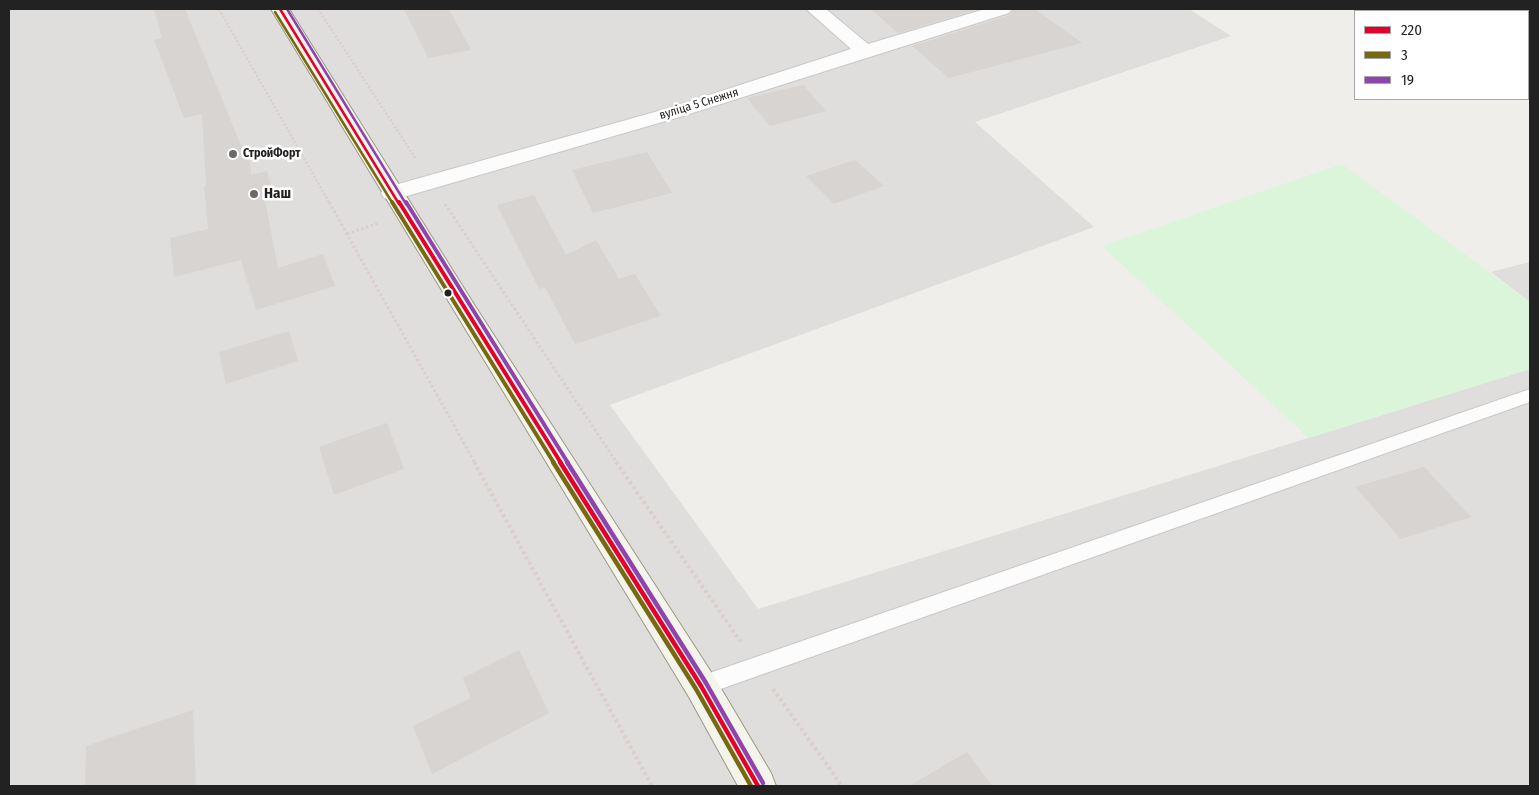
<!DOCTYPE html>
<meta charset="utf-8">
<style>
body{margin:0}
#map{position:relative;width:1539px;height:795px;overflow:hidden;background:#f0eeeb;font-family:"Fira Sans Condensed",sans-serif}
canvas{display:block}
.frame{position:absolute;inset:0;border:10px solid #222;pointer-events:none}
.legend{position:absolute;left:1354px;top:10px;width:175px;height:90px;box-sizing:border-box;background:#fff;border:1px solid #a7a7a7;margin:0;padding:6px 9px;list-style:none;font-size:15px;color:#222}
.legend li{display:flex;align-items:center;gap:10px;height:25px}
.legend b{width:25px;border:1px solid #a7a7a7}
</style>
<div id="map">
<canvas width="1539" height="795"></canvas>
<div class="frame"></div>
<ul class="legend">
<li><b style="height:6px;background:#e4002b"></b>220</li>
<li><b style="height:6px;background:#756a11"></b>3</li>
<li><b style="height:6px;background:#8e44ad"></b>19</li>
</ul>
</div>
<script>
const g = document.querySelector('canvas').getContext('2d');
g.lineJoin = 'round';
function fill(path, color) { g.fillStyle = color; g.fill(path, 'evenodd'); }
const shape = rows => new Path2D(rows.map(r => 'M' + r).join(''));
function stroke(path, color, width, dash) { g.strokeStyle = color; g.lineWidth = width; g.lineCap = dash ? 'butt' : 'round'; g.setLineDash(dash || []); g.stroke(path); }
function write(font, color, halo, rows, align = 'center') {
  g.font = font + ' "Fira Sans Condensed",sans-serif'; g.lineWidth = 5; g.setLineDash([]); g.textBaseline = 'middle'; g.strokeStyle = halo; g.fillStyle = color; for (const [text, x, y, turn = 0] of rows) {
    g.save(); g.translate(x, y); g.rotate((+turn || 0) * Math.PI / 180); g.textAlign = isNaN(turn) ? turn : align; if (halo) g.strokeText(text, 0, 0); g.fillText(text, 0, 0); g.restore();
  }
}
fill(shape([
 [9,9,1189,9,1231,36,975,122,1094,227,610,405,758,609,1530,369,1530,786,9,786],
 [1530,262,1530,302,1491,272]
]), '#dfdedc');
fill(shape([
 [1342,164,1530,302,1530,369,1309,438,1102,246]
]), '#daf5da');
fill(shape([
 [154,9,185,9,242,148,248,147,251,175,267,171,274,198,265,200,278,268,323,254,335,286,256,310,241,260,174,277,170,238,208,229,204,186,206,186,202,114,184,118,154,40,162,38],
 [404,9,449,9,471,50,428,58],
 [871,9,979,9,898,33],
 [1014,9,1035,9,1082,43,949,78,912,46,1010,15],
 [803,85,826,111,770,126,747,98],
 [647,152,672,193,593,213,572,170],
 [855,160,884,186,834,204,806,176],
 [534,195,566,255,596,240,619,279,635,274,661,316,575,344,545,287,539,289,497,205],
 [289,331,298,361,226,384,219,352],
 [387,423,404,469,334,495,319,447],
 [1424,467,1471,517,1401,539,1355,487],
 [519,650,549,713,432,774,413,726,471,698,463,678],
 [193,710,196,786,85,786,86,746],
 [967,752,992,786,909,786]
]), '#d7d4d2');
const service = shape([
 [1530,389,1530,402,701,696,693,693,690,686,693,679,701,676,1530,389]
]);
const minor = shape([
 [806,9,826,9,868,44,985,9,1012,9,1009,13,683,116,400,198,392,200,384,198,381,193,384,188,669,108,851,49,806,9]
]);
const secondary = shape([
 [271,9,289,9,475,306,713,675,771,773,776,786,738,786,689,697,271,9]
]);
stroke(service, '#c9c8c7', 2);
stroke(minor, '#c9c8c7', 2);
stroke(secondary, '#999a82', 2);
stroke(shape([
 [219,9,330,204],
 [318,9,416,159]
]), '#dccecd', 2.5, [2, 2]);
stroke(shape([
 [329,202,475,463],
 [445,204,617,463],
 [347,234,379,223]
]), '#dccecd', 3, [2.5, 2.5]);
stroke(shape([
 [474,462,652,786],
 [616,462,741,642],
 [773,689,842,786]
]), '#dccecd', 4, [3, 3]);
fill(service, '#fdfcfc');
fill(minor, '#fdfcfc');
fill(secondary, '#f4f4ed');
stroke(shape([
 [280,9,399,204]
]), '#e4002b', 2.5);
stroke(shape([
 [399,202,561,463]
]), '#e4002b', 4);
stroke(shape([
 [560,462,701,686,758,786]
]), '#e4002b', 4.5);
stroke(shape([
 [275,12,393,204]
]), '#756a11', 2.5);
stroke(shape([
 [392,202,554,463]
]), '#756a11', 4);
stroke(shape([
 [553,462,696,689,751,786]
]), '#756a11', 4.5);
stroke(shape([
 [287,9,406,204]
]), '#8e44ad', 2.5);
stroke(shape([
 [406,202,568,463]
]), '#8e44ad', 4);
stroke(shape([
 [567,462,706,683,763,783]
]), '#8e44ad', 4.5);
for (const [x, y, r, color] of [
 [233,154,5,"#6a6968"],
 [254,194,5,"#6a6968"],
 [448,293,4.5,"#222"]
]) { const dot = new Path2D(); dot.arc(x, y, r, 0, 2 * Math.PI); g.fillStyle = color; g.fill(dot); stroke(dot, '#fff', 2); }
write('12px', '#222', '#fff', [
 ["вуліца 5 Снежня",699,104,-17]
]);
write('bold 12px', '#222', '#fff', [
 ["СтройФорт",243,154]
], 'left');
write('bold 15px', '#222', '#fff', [
 ["Наш",264,194]
], 'left');
</script>
